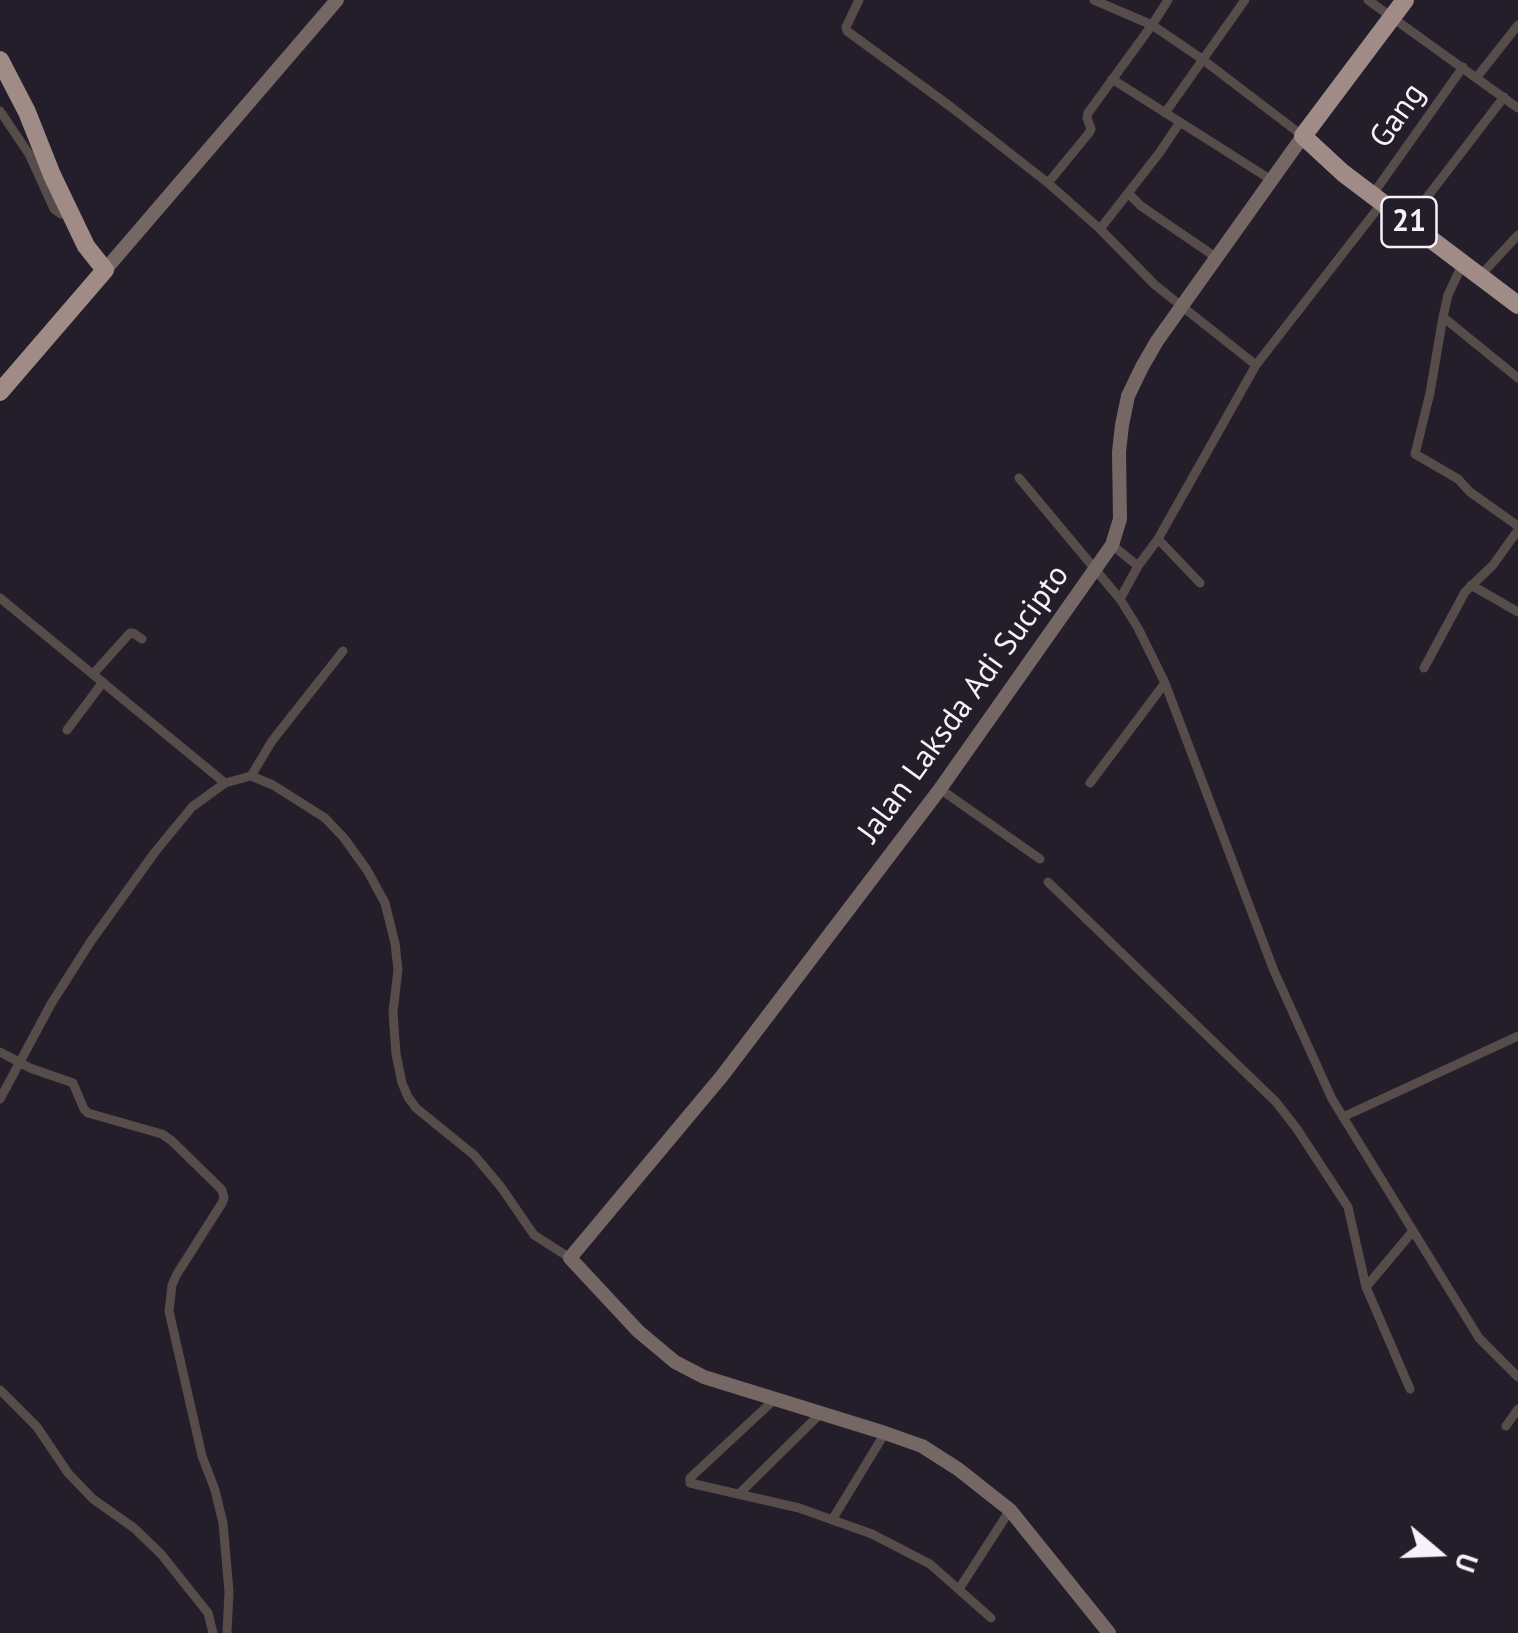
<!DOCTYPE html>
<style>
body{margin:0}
#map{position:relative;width:1518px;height:1633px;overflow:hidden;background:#241d2a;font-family:"PT Sans",sans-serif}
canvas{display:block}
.north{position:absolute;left:1388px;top:1503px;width:100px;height:100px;-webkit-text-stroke:8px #241d2a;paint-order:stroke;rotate:109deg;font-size:28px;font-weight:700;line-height:40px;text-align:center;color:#f6f1fb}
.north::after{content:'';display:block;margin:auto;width:35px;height:45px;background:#f6f1fb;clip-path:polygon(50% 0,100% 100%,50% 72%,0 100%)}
</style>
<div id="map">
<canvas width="1518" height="1633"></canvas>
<div class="north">U</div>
</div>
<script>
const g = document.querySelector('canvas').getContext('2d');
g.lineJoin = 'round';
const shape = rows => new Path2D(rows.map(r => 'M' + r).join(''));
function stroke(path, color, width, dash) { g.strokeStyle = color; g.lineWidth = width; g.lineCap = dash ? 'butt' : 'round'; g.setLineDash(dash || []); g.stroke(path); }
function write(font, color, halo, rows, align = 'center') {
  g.font = font + ' "PT Sans",sans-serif'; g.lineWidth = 9; g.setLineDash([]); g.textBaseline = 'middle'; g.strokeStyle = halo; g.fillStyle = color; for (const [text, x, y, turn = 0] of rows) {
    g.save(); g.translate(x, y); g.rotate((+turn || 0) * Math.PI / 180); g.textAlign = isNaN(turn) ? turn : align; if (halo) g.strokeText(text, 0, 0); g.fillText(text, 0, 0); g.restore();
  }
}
stroke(shape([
 [859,0,846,27,847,31,951,107,1048,183],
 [1094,0,1152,25,1088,113,1087,118,1091,129,1089,133,1048,183,1100,229,1155,285,1256,365,1382,203],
 [1168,0,1152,25,1202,59,1303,136],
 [1368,0,1518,108],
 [1477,77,1518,25],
 [1112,79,1273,181],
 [0,111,29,154,54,209,61,214,69,210],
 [1165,113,1245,0],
 [1129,194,1141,206,1217,258],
 [1373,194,1463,67],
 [1408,222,1504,97],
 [1100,229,1160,152,1180,122],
 [1462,265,1448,295,1443,317,1430,393,1415,454,1458,479,1470,492,1518,526],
 [1480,276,1518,235],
 [1443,317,1518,378],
 [1019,478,1120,599,1138,628,1165,683,1274,971,1332,1099,1479,1338,1518,1377],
 [1112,545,1138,566,1158,539],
 [1200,583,1158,539,1256,365],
 [1471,585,1518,612],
 [0,598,225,783],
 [1120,599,1138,566],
 [1424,668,1465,592,1493,565,1518,530],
 [94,673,130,633,133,633,142,639],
 [67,730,103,682],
 [251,776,272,741,343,651],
 [1090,783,1165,683],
 [940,789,1040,859],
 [1048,882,1276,1102,1297,1129,1348,1207,1366,1287,1413,1231],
 [0,1052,30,1068,73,1083,84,1109,88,1113,162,1134,172,1141,222,1190,224,1198,222,1203,177,1274,172,1285,169,1311,202,1456,215,1490,223,1523,229,1592,227,1633],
 [0,1099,51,1004,91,941,155,852,192,807,225,783,251,776,273,785,325,818,344,838,367,870,385,903,395,943,398,970,393,1012,396,1054,402,1083,408,1097,416,1108,474,1155,501,1187,534,1235,570,1258],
 [1343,1117,1518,1036],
 [1366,1287,1410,1389],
 [0,1390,37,1427,68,1473,93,1499,134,1528,161,1554,208,1613,213,1633],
 [775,1399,690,1478,690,1483,799,1508,872,1534,930,1564,991,1618],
 [1506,1426,1518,1409],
 [740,1493,821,1413],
 [832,1520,885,1433],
 [959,1589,1010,1510]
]), '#564d4b', 9);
stroke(shape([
 [105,270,337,0],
 [1109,1633,1010,1510,958,1469,922,1446,885,1433,704,1377,675,1362,638,1331,570,1258,722,1076,940,789,1112,545,1120,519,1119,452,1122,425,1128,396,1142,367,1157,341,1303,136]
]), '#756764', 14);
stroke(shape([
 [1405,0,1303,136,1343,173,1518,305],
 [0,60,27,112,52,175,86,246,105,270,0,392]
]), '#a18b87', 18);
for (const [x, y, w] of [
 [1409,222,55]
]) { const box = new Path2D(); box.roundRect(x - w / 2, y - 25, w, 50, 8); g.fillStyle = '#241d2a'; g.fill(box); stroke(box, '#f6f1fb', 2.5); }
write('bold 30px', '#f6f1fb', null, [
 ["21",1409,222]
]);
write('32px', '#f6f1fb', '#241d2a', [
 ["Gang",1398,116,-55],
 ["Jalan Laksda Adi Sucipto",964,704,-54]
]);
</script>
